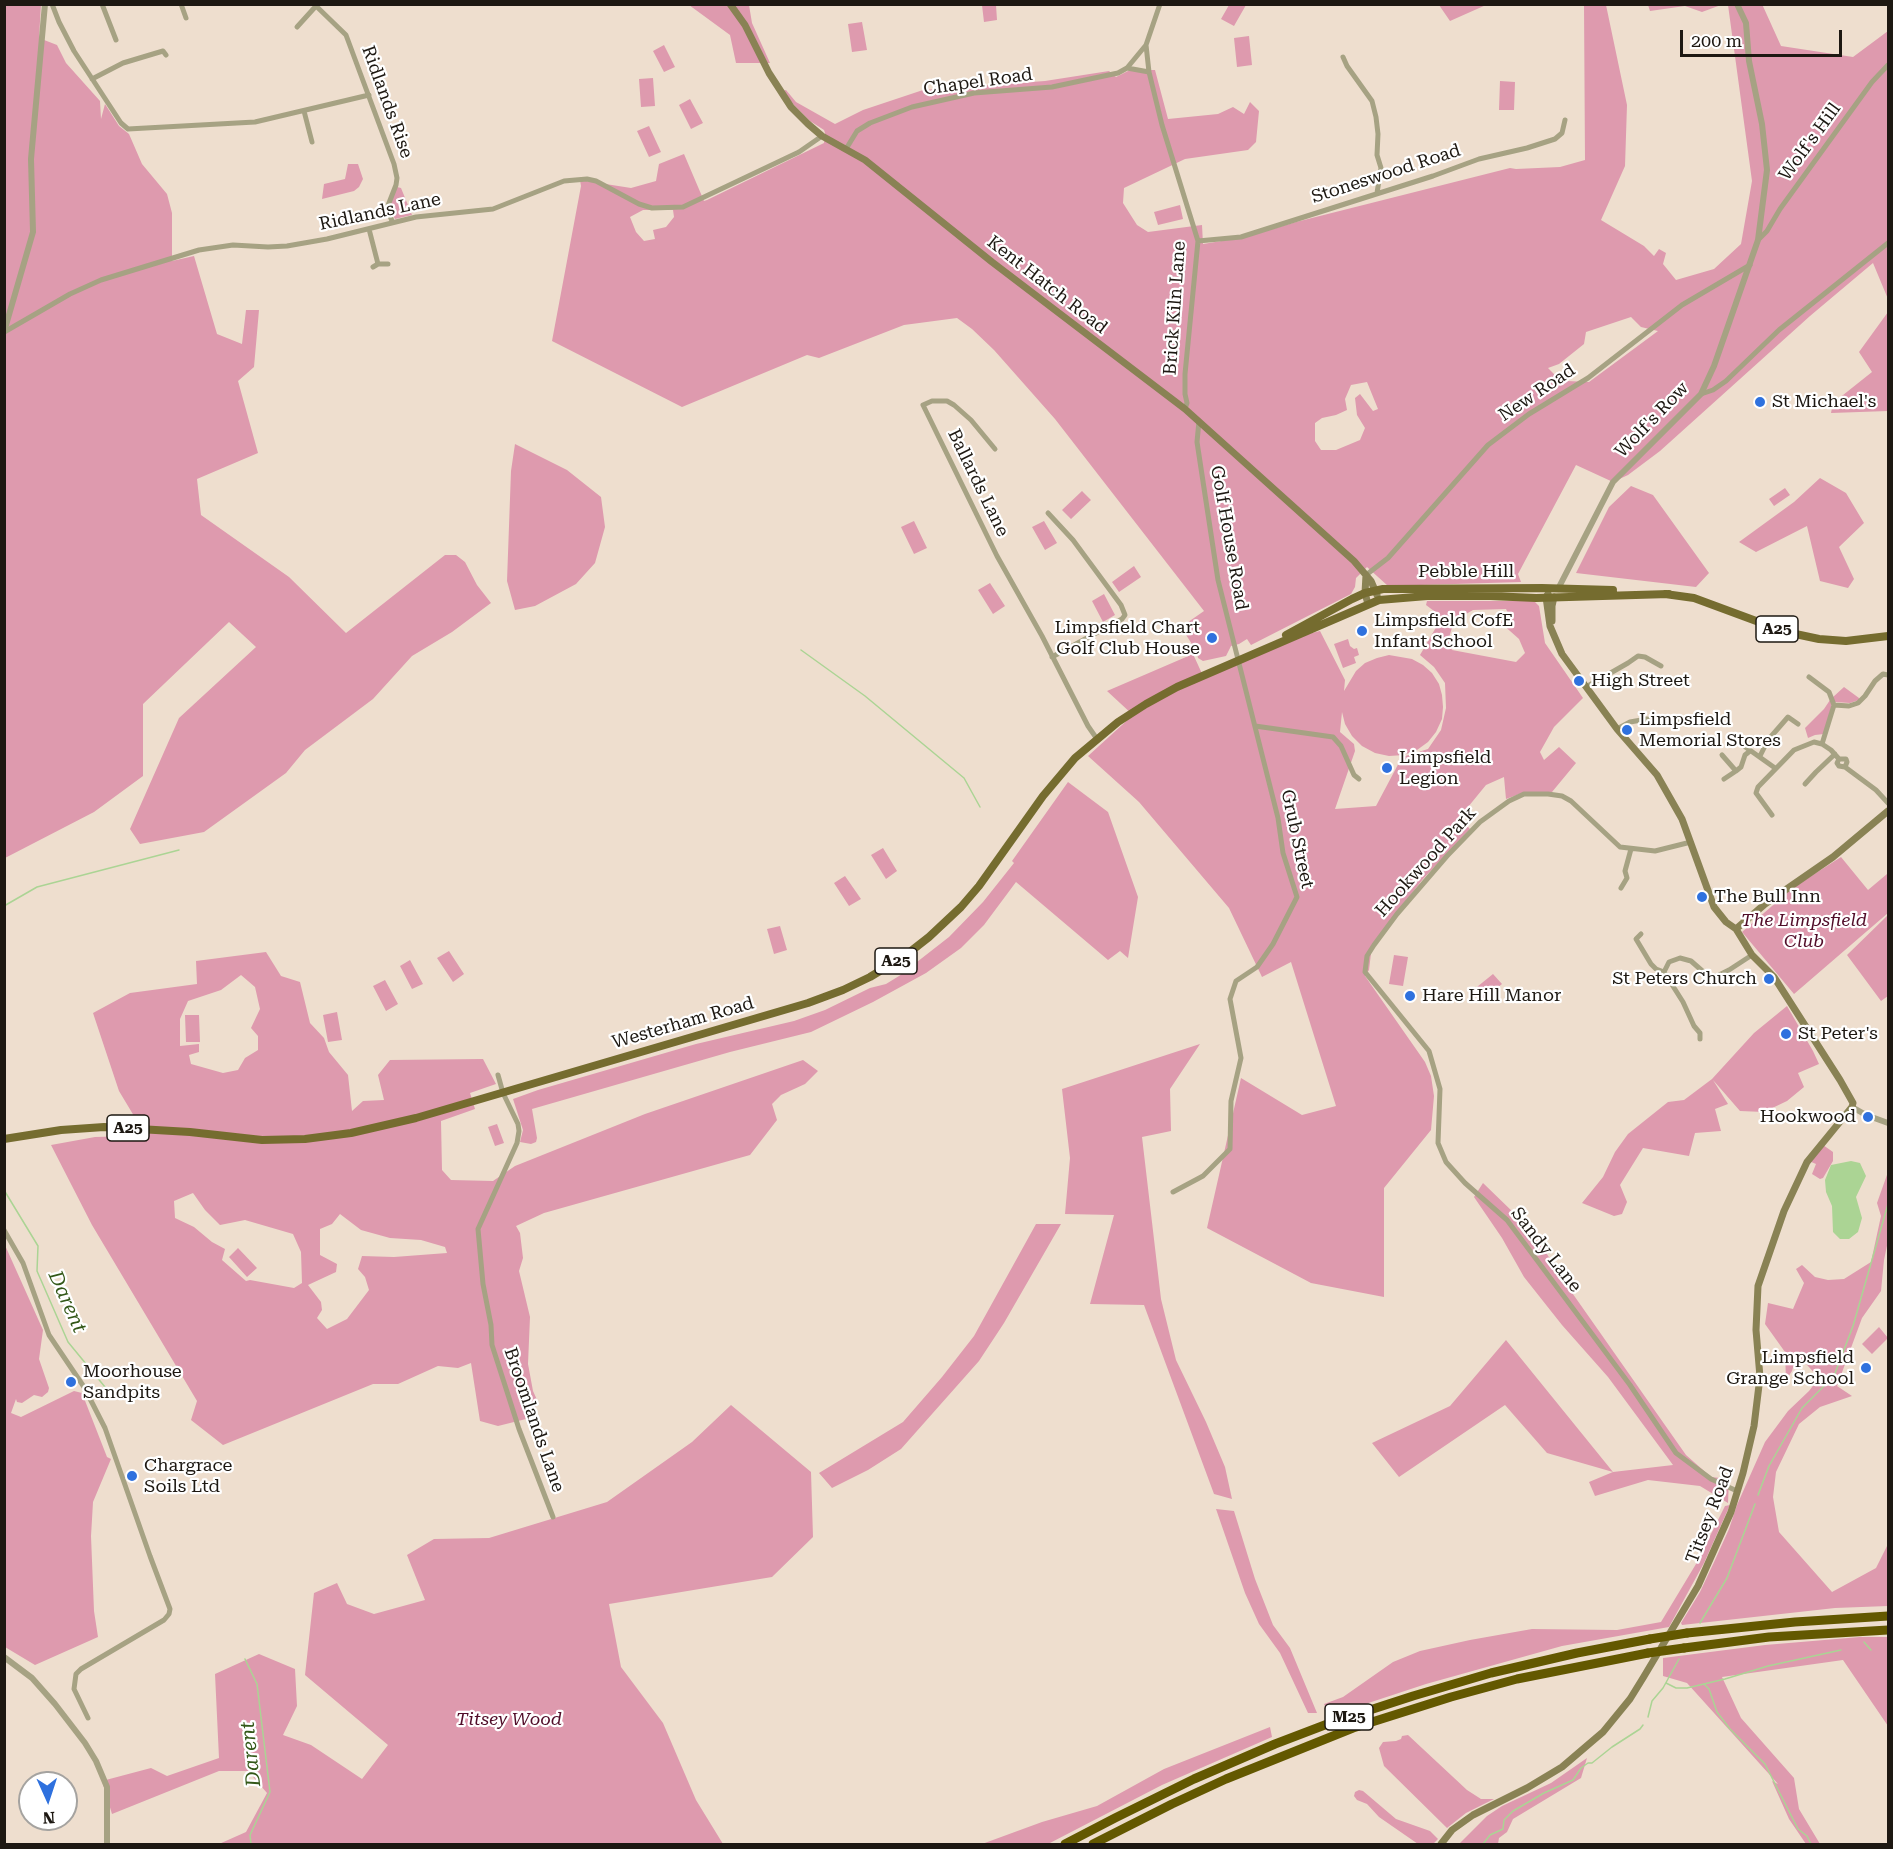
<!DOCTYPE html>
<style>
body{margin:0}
#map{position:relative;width:1893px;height:1849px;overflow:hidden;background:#eedece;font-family:"Roboto Serif",serif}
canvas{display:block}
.frame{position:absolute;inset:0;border:6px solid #1d1812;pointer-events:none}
.north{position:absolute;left:18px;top:1771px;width:60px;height:60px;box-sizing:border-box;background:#fff;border:2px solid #a5a3a0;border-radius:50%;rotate:177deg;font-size:16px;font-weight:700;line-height:24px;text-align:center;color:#1d1812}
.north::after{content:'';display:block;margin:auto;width:21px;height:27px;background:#2f71de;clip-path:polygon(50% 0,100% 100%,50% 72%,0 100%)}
.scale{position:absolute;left:1680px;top:30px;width:162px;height:27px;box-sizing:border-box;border:3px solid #1d1812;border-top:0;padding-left:8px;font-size:18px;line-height:21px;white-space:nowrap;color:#1d1812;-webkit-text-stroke:4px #fff;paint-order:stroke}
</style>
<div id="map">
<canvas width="1893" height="1849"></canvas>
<div class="frame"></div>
<div class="north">N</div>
<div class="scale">200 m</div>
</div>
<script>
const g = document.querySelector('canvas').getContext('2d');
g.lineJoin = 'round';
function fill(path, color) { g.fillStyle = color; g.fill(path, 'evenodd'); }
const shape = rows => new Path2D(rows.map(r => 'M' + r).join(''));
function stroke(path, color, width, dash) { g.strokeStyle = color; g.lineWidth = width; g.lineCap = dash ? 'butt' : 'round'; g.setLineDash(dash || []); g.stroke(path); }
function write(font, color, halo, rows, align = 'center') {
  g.font = font + ' "Roboto Serif",serif'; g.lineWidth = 4.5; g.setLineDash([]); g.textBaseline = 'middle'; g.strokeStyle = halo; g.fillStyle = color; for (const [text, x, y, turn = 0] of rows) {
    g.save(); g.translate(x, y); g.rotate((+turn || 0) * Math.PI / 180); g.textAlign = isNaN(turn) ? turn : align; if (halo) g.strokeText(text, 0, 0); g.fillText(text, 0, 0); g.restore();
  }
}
fill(shape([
 [41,4,39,38,57,45,66,63,100,101,101,119,105,104,119,126,129,134,142,164,167,194,172,213,172,261,194,256,217,334,242,344,246,310,259,310,254,367,238,381,258,453,197,479,201,515,289,577,346,633,445,555,456,555,465,562,477,585,491,603,452,632,412,656,373,699,305,750,286,773,204,832,140,844,130,829,179,718,256,647,229,622,143,704,143,776,94,812,5,858,4,5],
 [1762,4,1781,46,1853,57,1888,31,1888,299,1873,263,1810,316,1660,451,1628,475,1613,482,1576,465,1518,574,1521,582,1388,586,1367,567,1356,578,1355,587,1351,594,1251,645,1247,639,1239,644,1231,646,1226,656,1203,661,1198,658,1197,652,1181,627,1204,611,1055,419,994,350,972,329,957,318,904,325,819,358,807,355,682,407,552,341,581,186,580,180,631,188,656,181,659,164,684,154,704,201,707,200,824,143,825,133,824,130,810,121,794,105,783,91,786,90,796,102,835,124,863,110,923,90,1045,81,1109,71,1116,77,1130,70,1155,70,1168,119,1218,114,1233,107,1244,114,1250,102,1259,111,1256,142,1248,150,1185,159,1124,188,1123,203,1137,225,1148,232,1202,225,1203,244,1246,237,1296,222,1510,168,1516,169,1560,167,1585,160,1584,5,1606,5,1627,105,1625,166,1601,220,1644,246,1654,256,1659,249,1666,253,1663,264,1676,280,1714,269,1741,244,1752,181,1728,5],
 [643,210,673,210,674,217,666,227,653,230,655,239,644,241,636,232,630,217],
 [1631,317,1641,327,1658,331,1589,382,1567,381,1557,377,1548,368,1559,364,1584,344,1586,332],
 [1367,382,1378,409,1373,411,1360,394,1355,398,1357,415,1365,428,1360,440,1336,450,1321,450,1315,441,1315,423,1322,418,1336,415,1347,410,1345,399,1351,385],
 [689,5,749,5,752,23,770,63,736,63,730,35],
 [982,5,996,5,997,20,984,22],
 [1229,5,1246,5,1234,26,1221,19],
 [1439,5,1486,5,1450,21],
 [1648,5,1648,4,1721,5,1702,12,1685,6,1650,11],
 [862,22,867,50,852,52,848,24],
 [1249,36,1252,65,1237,67,1234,38],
 [664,45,675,67,664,72,653,51],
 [653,78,655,106,641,107,639,79],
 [1500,81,1515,82,1514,110,1499,110],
 [690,99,703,123,691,129,679,105],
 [649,126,661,152,649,157,637,131],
 [348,164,358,164,363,179,359,187,354,191,322,199,324,184,345,179],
 [397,187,401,188,412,215,395,219,389,208],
 [1180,205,1183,219,1158,225,1154,212],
 [1888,312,1888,411,1831,413,1833,403,1872,372,1859,352],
 [515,444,567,470,601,497,605,527,595,563,576,584,535,606,515,610,507,581,511,471],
 [1820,478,1846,493,1864,523,1839,547,1854,579,1848,588,1820,581,1807,526,1756,552,1739,542,1794,502],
 [1631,486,1653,495,1709,573,1696,587,1576,573,1609,507],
 [1785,488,1790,495,1774,506,1769,499],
 [1082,491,1091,500,1071,519,1062,510],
 [914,521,927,548,914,554,901,527],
 [1044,521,1057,543,1045,550,1032,527],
 [1134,566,1141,577,1119,592,1112,582],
 [990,583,1005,606,993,614,978,590],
 [1104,594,1115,615,1103,622,1092,601],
 [1427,601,1534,601,1539,606,1545,643,1583,698,1554,727,1540,752,1544,760,1559,747,1576,763,1552,792,1525,792,1506,799,1504,777,1486,785,1459,818,1470,829,1423,879,1372,945,1369,970,1365,976,1425,1062,1431,1076,1434,1096,1431,1130,1384,1188,1384,1297,1311,1283,1207,1228,1241,1078,1302,1115,1336,1106,1291,962,1262,977,1229,908,1139,802,1088,756,1133,715,1107,691,1193,654,1204,678,1308,634,1320,631,1345,680,1344,691,1356,671,1365,663,1377,658,1389,655,1412,659,1423,665,1432,673,1439,684,1442,695,1443,707,1442,719,1436,732,1428,742,1417,750,1404,755,1389,756,1375,753,1362,746,1352,736,1345,724,1342,712,1340,732,1354,744,1355,751,1335,809,1376,806,1402,757,1428,749,1441,730,1446,708,1445,683,1434,667,1420,655,1442,617,1426,605],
 [1506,609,1508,613,1501,623,1519,639,1525,653,1516,662,1452,650,1448,641,1454,621,1473,610],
 [1348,639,1350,646,1354,649,1357,648,1359,655,1354,657,1356,663,1343,668,1334,644],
 [1844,687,1859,698,1859,700,1850,703,1835,702,1832,698],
 [1830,700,1832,704,1824,734,1815,735,1808,738,1805,728,1824,709],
 [1068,782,1108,812,1138,897,1128,958,1120,951,1108,960,1016,882,984,925,961,948,926,973,873,1002,811,1032,730,1052,532,1109,537,1138,536,1142,531,1144,520,1142,523,1130,513,1099,538,1090,696,1044,794,1021,825,1010,870,988,886,984,899,976,949,937,983,902,1014,863,1012,861],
 [883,848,897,871,886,879,871,855],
 [1841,857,1868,890,1887,874,1888,877,1888,913,1794,994,1742,932,1794,887],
 [845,876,861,899,849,906,834,883],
 [1888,915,1888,996,1881,1001,1847,955],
 [780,926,787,950,774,954,767,929],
 [449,951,464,974,453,982,437,958],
 [266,952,281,976,300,982,310,1023,324,1038,329,1052,348,1075,352,1111,363,1101,384,1100,378,1075,390,1060,483,1059,496,1084,470,1093,475,1109,441,1121,442,1170,451,1180,493,1181,515,1166,645,1114,803,1060,818,1071,805,1084,781,1095,772,1104,777,1120,750,1155,544,1213,516,1226,520,1233,523,1258,519,1271,530,1317,528,1364,533,1391,538,1402,530,1418,498,1426,480,1421,471,1363,458,1368,438,1366,398,1384,373,1384,223,1445,191,1420,197,1401,92,1225,51,1145,95,1137,132,1136,140,1126,119,1091,93,1013,130,993,197,984,196,961],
 [241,975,255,987,260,1009,251,1028,258,1036,258,1050,245,1058,238,1070,223,1073,191,1064,189,1055,199,1052,199,1044,180,1046,180,1019,188,1001,221,990],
 [193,1193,205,1210,220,1225,245,1220,293,1234,301,1252,302,1283,294,1288,250,1280,246,1281,222,1260,225,1249,212,1242,194,1227,175,1218,174,1201],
 [340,1214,361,1230,390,1238,421,1240,445,1247,447,1253,394,1257,362,1256,358,1269,365,1277,369,1290,347,1319,327,1329,317,1318,322,1310,321,1302,308,1285,336,1272,337,1264,320,1255,320,1229,332,1224],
 [1394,955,1408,957,1403,986,1389,984],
 [410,960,423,984,412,989,400,966],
 [1493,974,1502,984,1481,1001,1472,991],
 [385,980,398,1004,386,1011,373,986],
 [1787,1006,1813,1051,1819,1064,1798,1073,1804,1087,1787,1101,1764,1112,1740,1111,1713,1080,1728,1104,1715,1109,1721,1131,1695,1133,1689,1156,1643,1148,1620,1185,1627,1202,1622,1214,1614,1216,1582,1203,1603,1177,1615,1152,1628,1134,1668,1102,1684,1100,1712,1079,1754,1033],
 [337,1012,342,1040,328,1042,323,1015],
 [185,1015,199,1015,200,1042,186,1042],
 [1200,1044,1170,1089,1171,1131,1142,1137,1161,1299,1176,1360,1206,1422,1225,1467,1232,1499,1214,1494,1144,1305,1090,1304,1114,1215,1065,1214,1070,1158,1062,1089],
 [497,1124,504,1143,495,1146,488,1127],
 [1823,1145,1833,1152,1833,1161,1823,1178,1820,1179,1812,1174,1816,1164,1809,1161],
 [1888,1172,1888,1241,1884,1260,1881,1291,1862,1318,1837,1386,1852,1396,1820,1407,1799,1424,1776,1472,1773,1497,1779,1532,1832,1592,1876,1568,1888,1544,1888,1606,1835,1608,1682,1625,1681,1623,1700,1592,1715,1560,1729,1529,1737,1505,1765,1442,1788,1411,1809,1391,1819,1378,1797,1354,1792,1371,1786,1380,1785,1352,1765,1324,1768,1303,1793,1309,1804,1283,1796,1269,1802,1265,1815,1277,1828,1280,1844,1279,1871,1262,1881,1216,1877,1203],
 [1483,1183,1515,1214,1545,1251,1568,1287,1686,1455,1711,1477,1729,1479,1728,1503,1700,1486,1648,1480,1595,1496,1589,1482,1613,1472,1673,1465,1608,1377,1562,1325,1524,1277,1502,1238,1474,1197],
 [1036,1224,1061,1224,1004,1323,979,1361,901,1449,868,1470,832,1488,819,1473,903,1422,942,1377,974,1336],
 [4,1243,43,1330,39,1359,49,1388,48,1392,42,1397,34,1395,22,1403,17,1402,16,1399,11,1413,21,1417,74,1391,82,1393,107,1457,111,1459,93,1502,91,1536,94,1611,98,1637,35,1665,5,1647],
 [238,1248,257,1268,247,1277,229,1257],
 [1879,1327,1888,1338,1872,1354,1862,1344],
 [1506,1340,1613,1472,1547,1453,1505,1405,1399,1477,1372,1443,1450,1406],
 [731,1405,811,1472,813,1537,772,1577,609,1604,621,1667,663,1723,696,1800,723,1844,219,1844,246,1832,267,1793,248,1771,219,1771,112,1814,102,1781,151,1768,167,1776,219,1758,215,1674,259,1654,295,1669,297,1706,283,1735,311,1745,362,1779,388,1745,305,1675,314,1593,337,1583,347,1604,374,1614,425,1600,407,1555,434,1539,489,1538,607,1502,692,1442],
 [1730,1505,1704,1563,1669,1627,1562,1646,1426,1684,1329,1716,1324,1704,1343,1697,1393,1662,1420,1651,1470,1640,1532,1629,1617,1630,1661,1622,1696,1564,1725,1506],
 [1216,1509,1234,1511,1255,1579,1273,1625,1290,1648,1317,1713,1308,1713,1280,1653,1259,1624,1245,1593],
 [1860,1637,1888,1637,1888,1726,1843,1660,1722,1677,1741,1718,1794,1778,1799,1809,1820,1844,1806,1844,1789,1819,1772,1781,1778,1784,1687,1683,1663,1676,1663,1658,1765,1645],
 [1270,1727,1272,1737,1162,1785,1048,1844,982,1844,1042,1822,1097,1806,1164,1769],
 [1408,1735,1467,1790,1481,1799,1494,1799,1466,1813,1447,1828,1384,1766,1379,1748,1383,1742,1396,1741,1401,1739,1402,1736],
 [1587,1758,1581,1778,1513,1819,1507,1832,1499,1838,1498,1844,1459,1844,1487,1816,1502,1806,1551,1783],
 [1359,1790,1363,1791,1396,1819,1430,1831,1438,1839,1433,1844,1418,1844,1379,1817,1367,1804,1357,1800,1354,1796,1355,1792]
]), '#de9aae');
fill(shape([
 [1851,1161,1860,1163,1866,1176,1856,1197,1862,1218,1858,1232,1849,1239,1840,1239,1833,1232,1832,1206,1826,1192,1825,1180,1831,1165]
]), '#abd494');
stroke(shape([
 [801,650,865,696,964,778,980,807],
 [4,906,37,887,179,850],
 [4,1190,38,1246,37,1271,68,1342,105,1387],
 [1758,1495,1769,1466,1802,1408,1834,1376,1853,1326,1888,1204],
 [1700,1623,1727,1578,1755,1504],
 [1864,1642,1871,1650],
 [245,1659,257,1684,270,1792,250,1835,251,1844],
 [1666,1683,1676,1688,1687,1688,1725,1679,1768,1666,1841,1650],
 [1704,1684,1709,1689,1717,1712,1730,1729,1765,1764,1798,1829,1807,1836,1811,1844],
 [1648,1717,1652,1701,1663,1688,1679,1659],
 [1483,1844,1490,1835,1503,1829,1504,1820,1513,1811,1544,1793,1573,1780,1581,1768,1588,1763,1592,1763,1612,1747,1640,1729,1643,1725]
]), '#abd494', 1.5);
stroke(shape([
 [52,4,59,22,74,51,121,123,128,129,255,122,369,95],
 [102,4,116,40],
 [181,4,186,18],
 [314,4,346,35,394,164,397,178,396,185,387,208,392,221],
 [1160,4,1146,45,1149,72,1162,125,1198,241,1185,374,1185,394,1187,403,1185,409],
 [297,27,316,6],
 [1146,45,1127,68,1149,72],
 [1343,57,1347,66,1372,101,1376,117,1378,134,1377,155,1381,168,1377,193],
 [92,79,123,63,163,51,166,55],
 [304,111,312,142],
 [846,149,857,131,870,123,912,107,974,93,1052,87,1118,73,1127,68],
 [369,229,378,264,373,267],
 [1758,240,1767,231,1780,209,1872,82,1888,65],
 [1198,241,1241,237,1433,176,1479,159,1527,148,1555,139,1562,133,1565,120],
 [378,264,388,264],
 [6,331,70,294,101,280,199,250,233,245,268,247,287,246,327,239,416,217,493,209,564,181,587,179,596,181,639,204,652,208,683,207,799,152,822,136],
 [1701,394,1713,390,1726,381,1779,330,1888,243],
 [995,449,971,420,954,405,947,401,932,401,923,405,997,556,1042,636,1088,726,1097,739],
 [1048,513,1073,540,1121,605,1125,615,1122,619,1052,657],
 [1366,575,1388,558,1488,445,1529,414,1588,378,1682,305,1750,265],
 [1809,677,1829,692,1834,705],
 [1586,687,1628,663,1638,656,1645,657,1661,666],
 [1255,726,1333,737,1341,746,1354,775,1359,779],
 [1617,729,1630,722,1647,719,1691,723],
 [1822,744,1834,705,1849,706,1858,703,1865,696,1875,681,1883,674,1888,675],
 [1744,746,1775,768],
 [1722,755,1736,771,1741,767,1745,755,1750,751],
 [1760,756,1768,740,1788,717,1798,724],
 [1839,759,1837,763,1839,766,1845,767,1876,790,1888,803],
 [1724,779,1736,771],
 [1805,784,1816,772,1835,754],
 [1772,815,1756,793,1758,787,1794,750,1814,742,1822,744,1831,750,1839,759,1846,759,1847,762,1845,767],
 [1691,842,1655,851,1620,847,1571,801,1562,796,1548,794,1524,794,1509,801,1480,822,1447,856,1397,914,1374,945,1367,956,1365,972,1429,1051,1440,1089,1438,1143,1446,1162,1465,1183,1507,1220,1630,1385,1676,1453,1711,1479,1737,1491],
 [1621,888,1627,878,1625,871,1631,849],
 [1641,934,1636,939,1651,964,1656,969,1664,972],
 [1700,1039,1700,1033,1694,1026,1683,1002,1664,972,1669,962,1680,958,1691,961,1707,975,1717,976,1729,970,1752,955],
 [498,1075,503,1093,518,1124,519,1131,517,1143,478,1229,483,1284,491,1325,492,1345,519,1429,553,1517],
 [1173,1192,1203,1176,1230,1149,1231,1101,1241,1058,1230,999,1236,981,1257,967,1273,944,1297,897,1283,853,1278,818,1218,580,1197,442,1199,421],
 [4,1230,23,1263,49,1335,84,1387,105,1428,150,1556,170,1609,169,1614,164,1620,81,1669,76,1674,74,1689,88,1718]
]), '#a6a283', 5);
stroke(shape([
 [4,332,33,232,31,159,45,4],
 [1558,589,1613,482,1701,394,1714,366,1758,240,1767,170,1762,124,1749,61,1746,23,1737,4],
 [1852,1107,1866,1115,1888,1123],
 [4,1657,32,1678,55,1704,85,1743,96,1761,107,1787,107,1844]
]), '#a6a283', 6);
stroke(shape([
 [730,4,745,25,769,73,791,107,808,124,822,136,865,160,992,262,1185,409,1354,561,1371,581,1377,595],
 [1366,575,1365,593,1368,604],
 [1552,621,1552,606,1554,597],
 [1736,929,1765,904,1833,857,1888,811],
 [1441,1844,1452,1830,1473,1815,1527,1788,1562,1767,1603,1732,1630,1699,1643,1678,1698,1586,1731,1512,1743,1473,1754,1426,1760,1377,1756,1330,1758,1286,1784,1211,1807,1162,1852,1107,1853,1103,1840,1080,1774,977,1752,955,1736,929,1726,922,1714,907,1682,819,1657,775,1617,729,1562,654,1550,626,1546,597,1548,594]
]), '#898254', 7);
stroke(shape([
 [1665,594,1694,598,1786,632,1819,639,1846,641,1888,636],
 [1286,635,1352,599,1365,593,1383,589,1542,588,1613,590],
 [4,1139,61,1130,104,1127,190,1132,262,1140,305,1139,351,1133,416,1118,808,1003,843,990,870,977,906,955,929,937,961,907,979,886,1043,796,1075,758,1118,722,1146,704,1177,687,1379,600,1427,596,1490,596,1536,598,1669,594]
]), '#756c2f', 8);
stroke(shape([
 [1687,1633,1795,1622,1888,1616],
 [1684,1648,1769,1637,1888,1630],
 [1065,1844,1115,1818,1194,1779,1275,1744,1330,1723,1413,1696,1491,1673,1577,1653,1650,1639],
 [1093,1844,1172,1804,1226,1779,1353,1728,1451,1697,1517,1679,1648,1653]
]), '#635800', 9);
stroke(shape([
 [1650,1639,1687,1633],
 [1648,1653,1684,1648]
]), '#635800', 9);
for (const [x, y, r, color] of [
 [1760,402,6,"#2f71de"],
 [1362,631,6,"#2f71de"],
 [1212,638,6,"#2f71de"],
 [1579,681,6,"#2f71de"],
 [1627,730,6,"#2f71de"],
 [1387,768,6,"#2f71de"],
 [1702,897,6,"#2f71de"],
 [1769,979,6,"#2f71de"],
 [1410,996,6,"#2f71de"],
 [1786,1034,6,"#2f71de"],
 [1868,1117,6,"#2f71de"],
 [1866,1368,6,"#2f71de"],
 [71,1382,6,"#2f71de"],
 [132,1476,6,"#2f71de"]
]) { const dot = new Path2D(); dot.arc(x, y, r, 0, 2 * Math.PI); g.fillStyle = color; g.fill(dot); stroke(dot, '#fff', 2); }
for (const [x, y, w] of [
 [1777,629,42],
 [896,961,42],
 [128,1128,42],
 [1349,1717,48]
]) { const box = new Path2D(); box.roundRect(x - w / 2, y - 13, w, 26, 4.5); g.fillStyle = '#fff'; g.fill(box); stroke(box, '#1d1812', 1.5); }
write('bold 16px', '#1d1812', null, [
 ["A25",1777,629],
 ["A25",896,961],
 ["A25",128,1128],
 ["M25",1349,1717]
]);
write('18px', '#1d1812', '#fff', [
 ["Chapel Road",978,82,-8],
 ["Ridlands Rise",387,102,70],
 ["Wolf's Hill",1810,142,-54],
 ["Stoneswood Road",1386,174,-18],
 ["Ridlands Lane",380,212,-12],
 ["Kent Hatch Road",1047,285,38],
 ["Brick Kiln Lane",1175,308,-86],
 ["New Road",1537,393,-34],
 ["Wolf's Row",1652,420,-46],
 ["Ballards Lane",978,483,64],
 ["Golf House Road",1229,538,80],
 ["Pebble Hill",1466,572],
 ["Grub Street",1297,839,78],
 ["Hookwood Park",1426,862,-48],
 ["Westerham Road",683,1023,-16],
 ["Sandy Lane",1546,1250,52],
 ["Broomlands Lane",534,1420,71],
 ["Titsey Road",1710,1515,-69]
]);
write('18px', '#1d1812', '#fff', [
 ["St Michael's",1772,402],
 ["Limpsfield CofE",1374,621],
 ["Infant School",1374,642],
 ["Limpsfield Chart",1200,628,"right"],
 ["Golf Club House",1200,649,"right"],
 ["High Street",1591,681],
 ["Limpsfield",1639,720],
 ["Memorial Stores",1639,741],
 ["Limpsfield",1399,758],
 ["Legion",1399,779],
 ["The Bull Inn",1714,897],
 ["St Peters Church",1757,979,"right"],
 ["Hare Hill Manor",1422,996],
 ["St Peter's",1798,1034],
 ["Hookwood",1856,1117,"right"],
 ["Limpsfield",1854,1358,"right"],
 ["Grange School",1854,1379,"right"],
 ["Moorhouse",83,1372],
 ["Sandpits",83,1393],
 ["Chargrace",144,1466],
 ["Soils Ltd",144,1487]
], 'left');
write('italic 18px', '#510d29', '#fff', [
 ["The Limpsfield",1804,921],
 ["Club",1804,942],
 ["Titsey Wood",509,1720]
]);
write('italic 20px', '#335818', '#fff', [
 ["Darent",67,1302,66],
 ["Darent",251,1754,-96]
]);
</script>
